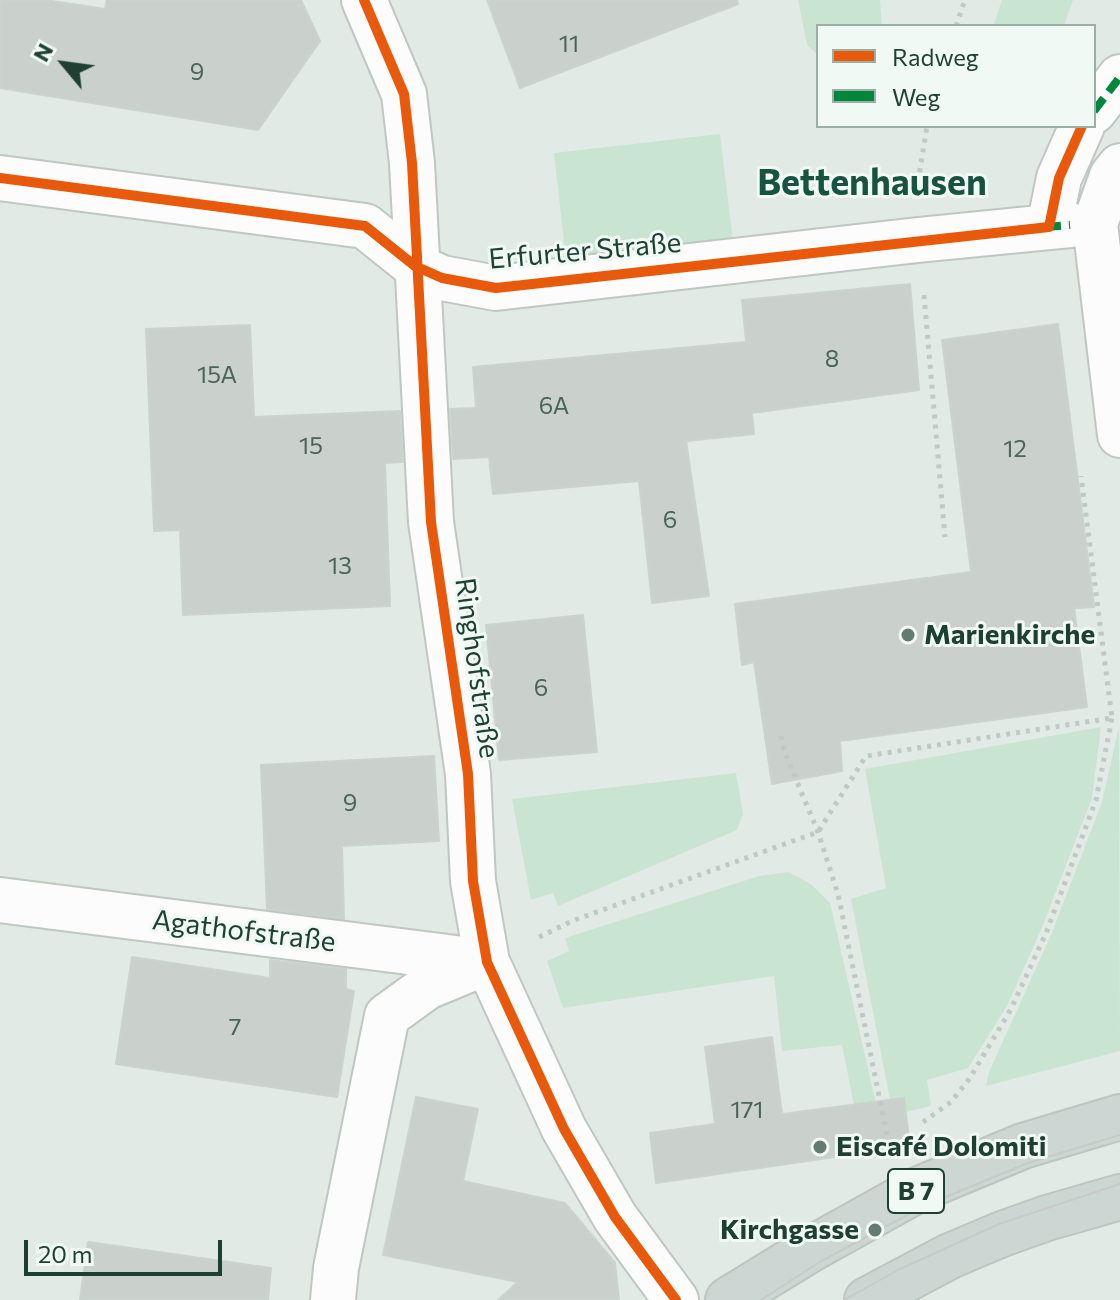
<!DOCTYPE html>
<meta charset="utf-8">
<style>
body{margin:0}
#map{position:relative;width:1120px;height:1300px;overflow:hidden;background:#e2eae6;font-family:Commissioner,sans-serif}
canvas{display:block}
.legend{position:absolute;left:816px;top:24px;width:280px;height:104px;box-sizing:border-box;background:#f0f9f4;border:2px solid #9cafa7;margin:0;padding:10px 14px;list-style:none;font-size:24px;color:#1e3f34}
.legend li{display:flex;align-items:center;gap:16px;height:40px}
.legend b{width:40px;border:2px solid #9cafa7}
.north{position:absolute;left:24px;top:24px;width:80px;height:80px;-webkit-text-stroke:6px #f0f9f4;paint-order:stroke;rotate:299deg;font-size:22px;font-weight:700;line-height:32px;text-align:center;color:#1e3f34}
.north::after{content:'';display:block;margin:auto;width:28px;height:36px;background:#1e3f34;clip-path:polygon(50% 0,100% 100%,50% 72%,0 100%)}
.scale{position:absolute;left:24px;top:1240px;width:198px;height:36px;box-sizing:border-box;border:4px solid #1e3f34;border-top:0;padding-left:10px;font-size:24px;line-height:28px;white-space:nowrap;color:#1e3f34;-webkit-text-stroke:6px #f0f9f4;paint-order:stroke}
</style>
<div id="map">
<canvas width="1120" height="1300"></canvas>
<ul class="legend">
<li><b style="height:10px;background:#e8590c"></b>Radweg</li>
<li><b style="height:10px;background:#00873e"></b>Weg</li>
</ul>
<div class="north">N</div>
<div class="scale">20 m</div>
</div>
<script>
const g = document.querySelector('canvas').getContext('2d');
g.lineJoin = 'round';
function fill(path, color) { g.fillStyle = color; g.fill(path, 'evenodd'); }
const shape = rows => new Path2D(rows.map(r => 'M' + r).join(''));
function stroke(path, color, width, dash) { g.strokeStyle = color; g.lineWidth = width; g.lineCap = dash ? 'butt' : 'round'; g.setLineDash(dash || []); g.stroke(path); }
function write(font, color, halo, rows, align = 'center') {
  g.font = font + ' Commissioner,sans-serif'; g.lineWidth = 6; g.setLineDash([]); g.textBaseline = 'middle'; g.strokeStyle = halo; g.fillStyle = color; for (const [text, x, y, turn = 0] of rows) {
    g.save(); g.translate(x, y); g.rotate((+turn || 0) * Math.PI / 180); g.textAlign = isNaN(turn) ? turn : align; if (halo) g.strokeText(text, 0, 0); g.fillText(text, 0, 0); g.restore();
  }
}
fill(shape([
 [798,0,880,0,882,26,818,26,818,55,807,45],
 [1002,0,1073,0,1064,26,993,26],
 [720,134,733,241,566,260,554,153],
 [1101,727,1092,798,1041,930,1007,1006,968,1068,927,1080,931,1106,893,1115,851,899,886,888,865,769],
 [1119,727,1120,1051,986,1086,989,1072,1051,935,1102,802],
 [736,773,743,814,737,830,558,906,553,893,531,900,512,799],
 [789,872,812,885,830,903,880,1121,854,1105,842,1045,782,1051,774,976,563,1008,547,961,569,951,565,938,759,876]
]), '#c9e5d1');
const building = shape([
 [0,0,45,0,105,9,107,0,301,0,320,41,258,130,0,88,0,0],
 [487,0,737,0,738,4,520,88,487,0],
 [910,284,919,390,752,413,754,434,686,441,709,596,652,603,639,481,493,494,489,457,453,459,450,409,476,408,473,367,746,342,742,300,910,284],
 [1058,324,1094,607,1074,608,1087,707,840,741,842,771,772,784,754,662,742,665,735,604,971,572,942,340,1058,324],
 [250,325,254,417,400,411,403,462,385,463,390,606,183,615,180,530,154,531,146,329,250,325],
 [583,615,597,752,499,760,486,625,583,615],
 [434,756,439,841,342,846,344,919,267,909,261,765,434,756],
 [132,957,270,978,270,960,346,969,346,989,354,991,337,1097,116,1064,132,957],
 [772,1037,782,1114,904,1098,910,1146,656,1183,650,1133,715,1124,705,1047,772,1037],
 [416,1097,478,1109,463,1181,565,1203,615,1263,619,1300,498,1300,518,1282,383,1255,416,1097],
 [88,1242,271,1268,268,1300,80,1300,88,1242]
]);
fill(building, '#cad1cd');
stroke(building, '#cbd3cf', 2);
const street = shape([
 [364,0,404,94,412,163,431,522,468,774,473,881,487,962,564,1129,615,1217,676,1300],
 [1094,111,1120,77],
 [1120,166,1112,176,1095,224,1120,435],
 [0,178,365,226,415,266,442,278,496,288,918,240,1070,225],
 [1049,227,1059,178,1082,126],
 [0,900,487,962],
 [333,1300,336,1268,387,1016,427,987,485,963]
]);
const primary = shape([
 [728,1300,811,1249,917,1190,1023,1146,1120,1117],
 [867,1300,950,1256,1002,1234,1047,1218,1120,1197]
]);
stroke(street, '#bfc7c3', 48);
stroke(primary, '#bbc6c2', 48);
stroke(shape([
 [956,26,965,0],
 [918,182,927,126],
 [924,295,945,537],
 [781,736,785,753,818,832,838,894,888,1140],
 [539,937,572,921,818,832,866,756,1112,718,1081,476],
 [923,1122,951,1102,970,1078,1011,1009,1046,933,1096,800,1112,718]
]), '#bfcac5', 5, [4, 6]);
stroke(street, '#fbfcfb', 44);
stroke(primary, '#ccd6d2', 44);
stroke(shape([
 [761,1300,818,1263,924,1206,1028,1163,1120,1135],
 [844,1300,900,1269,999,1224,1120,1184]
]), '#c6cbc9', 2);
stroke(shape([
 [1094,111,1120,77],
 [1045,227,1070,225]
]), '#00873e', 8, [16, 8]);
stroke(shape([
 [364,0,404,94,412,163,431,522,468,774,473,881,487,962,564,1129,615,1217,676,1300],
 [0,178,365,226,415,266,442,278,496,288,1049,227,1059,178,1082,126]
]), '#e8590c', 10);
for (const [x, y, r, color] of [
 [908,635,8,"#637b72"],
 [820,1147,8,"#637b72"],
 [875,1230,8,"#637b72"]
]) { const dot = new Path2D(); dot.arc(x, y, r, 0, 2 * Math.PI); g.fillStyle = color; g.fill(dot); stroke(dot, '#f0f9f4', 3); }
write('24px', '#4a645b', null, [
 ["11",569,44],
 ["9",197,72],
 ["8",832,359],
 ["15A",217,375],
 ["6A",554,406],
 ["15",311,446],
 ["12",1015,449],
 ["6",670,520],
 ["13",340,566],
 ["6",541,688],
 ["9",350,803],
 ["7",235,1027],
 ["171",747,1110]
]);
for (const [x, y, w] of [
 [916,1191,56]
]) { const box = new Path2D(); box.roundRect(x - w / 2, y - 22, w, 44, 6); g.fillStyle = '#f0f9f4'; g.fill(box); stroke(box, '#1e3f34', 2); }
write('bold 26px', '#1e3f34', null, [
 ["B 7",916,1191]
]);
write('28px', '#1e3f34', '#f0f9f4', [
 ["Erfurter Straße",585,251,-5],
 ["Ringhofstraße",477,668,82],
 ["Agathofstraße",244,931,7]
]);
write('bold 28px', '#1e3f34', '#f0f9f4', [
 ["Marienkirche",924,635],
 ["Eiscafé Dolomiti",836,1147],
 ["Kirchgasse",859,1230,"right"]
], 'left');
write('bold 36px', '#185341', '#f0f9f4', [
 ["Bettenhausen",872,183]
]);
</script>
